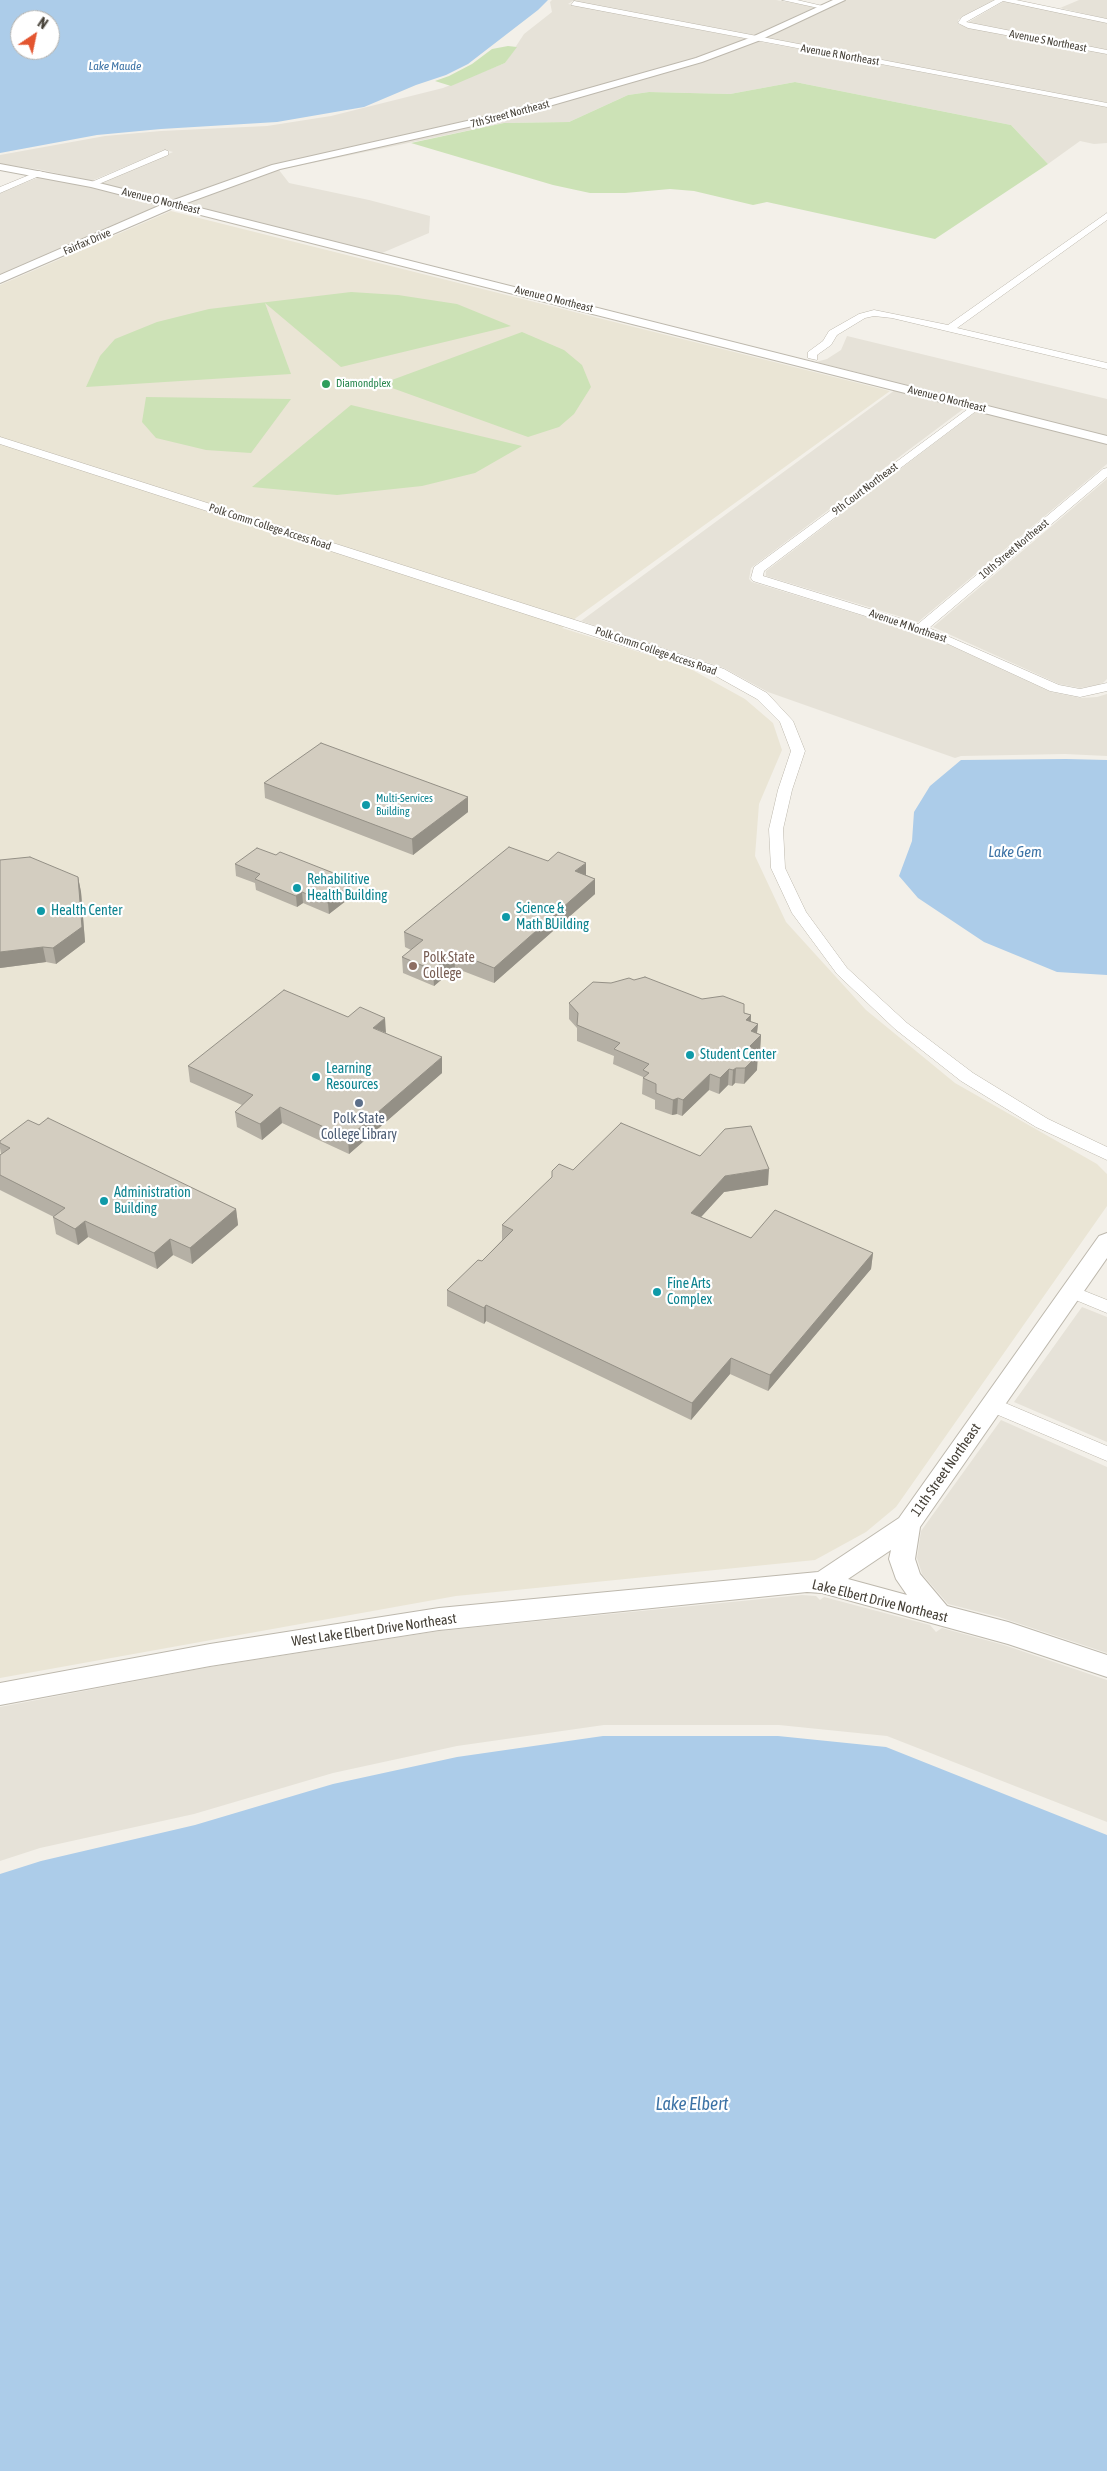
<!DOCTYPE html>
<style>
body{margin:0}
#map{position:relative;width:1107px;height:2471px;overflow:hidden;background:#f3f0e9;font-family:"Asap Condensed",sans-serif}
canvas{display:block}
.north{position:absolute;left:10px;top:10px;width:50px;height:50px;box-sizing:border-box;background:#fff;border:1px solid #b5b3af;border-radius:50%;rotate:34deg;font-size:14px;font-weight:700;line-height:20px;text-align:center;color:#464138}
.north::after{content:'';display:block;margin:auto;width:18px;height:22px;background:#e35530;clip-path:polygon(50% 0,100% 100%,50% 72%,0 100%)}
</style>
<div id="map">
<canvas width="1107" height="2471"></canvas>
<div class="north">N</div>
</div>
<script>
const g = document.querySelector('canvas').getContext('2d');
g.lineJoin = 'round';
function fill(path, color) { g.fillStyle = color; g.fill(path, 'evenodd'); }
const shape = rows => new Path2D(rows.map(r => 'M' + r).join(''));
function stroke(path, color, width, dash) { g.strokeStyle = color; g.lineWidth = width; g.lineCap = dash ? 'butt' : 'round'; g.setLineDash(dash || []); g.stroke(path); }
function write(font, color, halo, rows, align = 'center') {
  g.font = font + ' "Asap Condensed",sans-serif'; g.lineWidth = 4.5; g.setLineDash([]); g.textBaseline = 'middle'; g.strokeStyle = halo; g.fillStyle = color; for (const [text, x, y, turn = 0] of rows) {
    g.save(); g.translate(x, y); g.rotate((+turn || 0) * Math.PI / 180); g.textAlign = isNaN(turn) ? turn : align; if (halo) g.strokeText(text, 0, 0); g.fillText(text, 0, 0); g.restore();
  }
}
fill(shape([
 [552,0,776,0,816,7,754,36,573,1,568,4,748,39,695,59,548,102,293,160,174,202,100,183,173,152,165,150,91,181,42,170,0,164,0,155,105,136,161,131,267,126,331,116,443,88,505,63,524,34,552,12,550,2],
 [846,0,995,0,961,18,958,20,958,24,1107,54,1107,103,762,38],
 [1079,0,1107,0,1107,19,1060,8],
 [1004,1,1107,22,1107,50,967,23],
 [756,41,1107,107,1107,143,1094,144,1080,141,1048,164,1011,125,795,82,730,94,649,92,628,95,569,122,504,123,279,170,289,183,369,200,430,216,429,233,382,253,183,204,279,169,521,114,703,61],
 [42,176,87,186,164,205,0,276,0,193],
 [847,336,1107,399,1107,436,816,362,827,359,841,350],
 [895,390,966,407,751,568,749,579,752,582,932,637,1051,692,1081,698,1097,697,1107,694,1107,756,1065,754,961,756,955,758,768,692,724,668,581,621],
 [978,410,1107,444,1107,464,918,622,766,576,766,571],
 [1107,479,1107,679,1104,682,1098,685,1080,688,1059,684,933,627],
 [1082,1307,1107,1317,1107,1442,1014,1402],
 [1001,1420,1107,1467,1107,1653,999,1617,948,1604,922,1574,917,1558,921,1531],
 [802,1595,816,1596,820,1600,824,1597,930,1625,936,1632,942,1628,1004,1645,1107,1680,1107,1822,887,1736,779,1725,604,1725,457,1746,333,1773,194,1814,40,1848,0,1861,0,1707,209,1667,439,1631]
]), '#e6e2d8');
fill(shape([
 [171,211,890,391,562,628,687,667,745,699,773,723,782,750,759,804,755,856,786,922,866,1010,955,1083,1097,1164,1107,1174,1107,1206,896,1507,866,1532,815,1560,456,1596,0,1678,0,285]
]), '#eae5d5');
fill(shape([
 [508,46,517,47,505,63,451,86,435,81,449,76,472,64,492,49],
 [795,82,1011,125,1048,164,935,239,767,202,753,205,694,191,670,189,625,193,590,193,553,185,411,143,504,123,569,122,628,95,649,92,730,94],
 [351,292,398,295,457,304,511,326,341,367,265,303,291,374,86,387,100,356,115,339,157,322,209,309],
 [522,332,564,350,582,365,591,387,574,414,559,427,528,437,381,384],
 [146,397,291,399,251,453,206,450,156,438,142,422],
 [351,405,522,446,475,473,422,486,337,495,252,487]
]), '#cce2b6');
fill(shape([
 [0,0,548,0,538,10,468,64,446,75,416,85,364,107,277,122,161,129,97,135,0,153],
 [20,20,50,20,50,50,20,50],
 [1066,759,1107,760,1107,975,1057,972,984,942,918,898,899,876,912,841,914,812,930,786,961,760],
 [603,1736,778,1736,886,1747,1107,1835,1107,2471,0,2471,0,1874,41,1861,195,1825,333,1784,457,1757]
]), '#accce9');
const minor = shape([
 [782,0,797,0,827,7,823,9,782,0],
 [995,0,1016,0,1107,19,1107,23,1003,1,966,22,1107,50,1107,54,968,28,958,23,962,17,995,0],
 [574,1,1107,103,1107,107,571,5,574,1],
 [165,150,168,151,168,155,94,186,87,184,165,150],
 [39,171,46,173,0,193,0,187,39,171],
 [1107,213,1107,220,957,328,1107,363,1107,369,892,318,874,316,865,318,837,335,831,345,817,355,817,360,808,358,808,352,823,341,829,331,859,314,874,310,948,325,1107,213],
 [976,403,980,404,980,408,764,571,763,576,918,624,1103,469,1107,468,1107,477,929,628,1059,685,1080,689,1107,683,1107,691,1080,697,1050,691,933,637,753,581,751,578,754,567,976,403],
 [0,437,625,636,724,669,767,693,793,721,805,751,792,790,783,829,785,868,806,912,847,968,907,1023,973,1073,1048,1119,1107,1147,1107,1160,1036,1127,961,1081,895,1029,837,974,792,913,771,868,769,829,778,790,791,751,780,722,757,699,714,675,0,444,0,437],
 [1072,1286,1107,1300,1107,1313,1066,1296,1063,1292,1066,1288,1072,1286],
 [991,1397,1107,1446,1107,1461,984,1409,982,1404,984,1399,991,1397]
]);
const tertiary = shape([
 [833,0,845,0,758,41,702,62,504,119,280,169,184,204,1107,436,1107,444,173,208,0,283,0,275,161,205,91,187,0,170,0,164,91,181,171,201,272,165,498,114,696,58,752,37,833,0],
 [1107,1233,1107,1258,920,1527,915,1559,920,1574,947,1606,1008,1622,1107,1655,1107,1677,1008,1644,822,1593,807,1592,439,1630,210,1666,0,1705,0,1683,210,1644,439,1608,818,1572,899,1518,1099,1236,1107,1233],
 [891,1550,889,1559,896,1579,907,1595,848,1579,891,1550]
]);
stroke(minor, '#bdb8ad', 1);
stroke(tertiary, '#bdb8ad', 2);
fill(minor, '#fff');
fill(tertiary, '#fff');
fill(shape([
 [264,783,468,797,468,812,413,855,265,798],
 [0,860,78,877,81,892,85,942,56,964,46,962,0,968],
 [235,864,337,879,351,897,329,914,303,903,297,907,256,890,255,883,236,876],
 [586,875,595,879,595,894,494,983,455,968,434,986,403,973,402,957,411,950,405,947,404,932],
 [702,999,751,1015,751,1022,758,1024,757,1033,761,1035,760,1051,757,1054,757,1070,744,1084,735,1083,732,1086,728,1085,719,1094,709,1090,682,1116,677,1114,672,1115,655,1109,655,1100,642,1094,643,1077,613,1064,614,1056,577,1041,577,1028,569,1019,569,1003],
 [386,1033,442,1073,349,1154,282,1123,262,1140,237,1127,235,1112,242,1105,190,1082,188,1066],
 [0,1141,236,1209,238,1225,192,1264,173,1255,157,1269,88,1237,78,1245,56,1234,53,1217,54,1217,0,1190,0,1155,1,1154,0,1148],
 [573,1170,768,1185,724,1192,701,1217,751,1238,873,1253,871,1269,768,1391,730,1374,691,1420,486,1321,484,1324,447,1306,447,1290,482,1261,502,1240,502,1225]
]), '#b5b0a5');
fill(shape([
 [468,797,468,812,413,855,412,839],
 [586,863,586,878,575,871],
 [336,874,337,886,332,877],
 [78,877,81,892,85,942,56,964,53,948],
 [595,879,595,894,494,983,494,968],
 [350,885,351,897,329,914,328,903],
 [302,892,303,903,297,907,296,896],
 [43,947,46,962,0,968,0,952],
 [454,952,455,968,434,986,433,970],
 [751,1015,750,1031,746,1020],
 [385,1018,386,1033,373,1028],
 [758,1024,756,1040,761,1035,760,1051,749,1062,751,1031],
 [758,1055,757,1070,744,1084,745,1068],
 [442,1057,442,1073,349,1154,348,1138],
 [736,1068,735,1083,732,1086,733,1070],
 [729,1069,728,1085,719,1094,720,1078],
 [710,1074,709,1090,682,1116,683,1100],
 [678,1098,677,1114,672,1115,673,1100],
 [280,1107,282,1123,262,1140,260,1124],
 [769,1169,768,1185,724,1192,690,1229,691,1213,725,1176],
 [236,1209,238,1225,192,1264,190,1248],
 [85,1221,88,1237,78,1245,75,1229],
 [170,1239,173,1255,157,1269,154,1253],
 [873,1253,871,1269,768,1391,770,1375],
 [486,1305,486,1321,484,1324,484,1308],
 [731,1358,730,1374,691,1420,692,1403]
]), '#949086');
const building = shape([
 [321,743,468,797,412,839,264,783,321,743],
 [509,847,548,861,558,852,586,863,575,871,595,879,494,968,454,952,433,970,402,957,423,940,404,932,509,847],
 [257,848,276,855,280,852,336,874,332,877,350,885,328,903,302,892,296,896,255,879,260,874,235,864,257,848],
 [30,857,78,877,82,927,53,948,43,947,0,952,0,860,30,857],
 [645,977,702,999,723,996,744,1004,744,1013,751,1015,746,1020,758,1024,751,1031,761,1035,750,1046,758,1055,745,1068,736,1068,733,1070,729,1069,720,1078,710,1074,683,1100,678,1098,673,1100,656,1093,656,1084,643,1078,649,1073,643,1070,649,1064,614,1049,620,1043,577,1025,578,1013,569,1003,593,982,611,983,629,978,634,980,645,977],
 [284,990,348,1017,360,1007,385,1018,373,1028,442,1057,348,1138,280,1107,260,1124,235,1112,253,1095,188,1066,284,990],
 [48,1118,236,1209,190,1248,170,1239,154,1253,85,1221,75,1229,53,1217,65,1208,0,1175,0,1155,10,1148,0,1143,0,1141,28,1120,39,1125,48,1118],
 [621,1123,700,1156,725,1129,751,1126,769,1169,725,1176,691,1213,751,1238,775,1210,873,1253,770,1375,731,1358,692,1403,486,1305,484,1308,447,1290,478,1260,482,1261,513,1230,502,1225,552,1177,552,1171,559,1164,573,1170,621,1123]
]);
fill(building, '#d3cdc0');
stroke(building, '#949086', 1);
for (const [x, y, r, color] of [
 [326,384,5,"#2e9e5b"],
 [366,805,5,"#0f9aa8"],
 [297,888,5,"#0f9aa8"],
 [41,911,5,"#0f9aa8"],
 [506,917,5,"#0f9aa8"],
 [413,966,5,"#8d6e63"],
 [690,1055,5,"#0f9aa8"],
 [316,1077,5,"#0f9aa8"],
 [359,1103,5,"#5c6f8a"],
 [104,1201,5,"#0f9aa8"],
 [657,1292,5,"#0f9aa8"]
]) { const dot = new Path2D(); dot.arc(x, y, r, 0, 2 * Math.PI); g.fillStyle = color; g.fill(dot); stroke(dot, '#fff', 2); }
write('11px', '#464138', '#fff', [
 ["Avenue S Northeast",1048,41,11],
 ["Avenue R Northeast",840,55,10],
 ["7th Street Northeast",510,114,-15],
 ["Avenue O Northeast",161,201,14],
 ["Fairfax Drive",87,242,-23],
 ["Avenue O Northeast",554,299,14],
 ["Avenue O Northeast",947,399,14],
 ["9th Court Northeast",865,489,-37],
 ["Polk Comm College Access Road",270,527,18],
 ["10th Street Northeast",1014,549,-40],
 ["Avenue M Northeast",908,626,19],
 ["Polk Comm College Access Road",656,651,19]
]);
write('11px', '#27864d', '#fff', [
 ["Diamondplex",336,384]
], 'left');
write('11px', '#0d838f', '#fff', [
 ["Multi-Services",376,799],
 ["Building",376,812]
], 'left');
write('italic 12px', '#3d73a6', '#fff', [
 ["Lake Maude",115,66]
]);
write('14px', '#0d838f', '#fff', [
 ["Rehabilitive",307,880],
 ["Health Building",307,896],
 ["Science &",516,909],
 ["Math BUilding",516,925],
 ["Health Center",51,911],
 ["Student Center",700,1055],
 ["Learning",326,1069],
 ["Resources",326,1085],
 ["Administration",114,1193],
 ["Building",114,1209],
 ["Fine Arts",667,1284],
 ["Complex",667,1300]
], 'left');
write('14px', '#785e54', '#fff', [
 ["Polk State",423,958],
 ["College",423,974]
], 'left');
write('14px', '#4e5e75', '#fff', [
 ["Polk State",359,1119],
 ["College Library",359,1135]
]);
write('14px', '#464138', '#fff', [
 ["11th Street Northeast",946,1470,-55],
 ["Lake Elbert Drive Northeast",880,1601,14],
 ["West Lake Elbert Drive Northeast",374,1630,-8]
]);
write('italic 15px', '#3d73a6', '#fff', [
 ["Lake Gem",1015,852]
]);
write('italic 18px', '#3d73a6', '#fff', [
 ["Lake Elbert",692,2104]
]);
</script>
